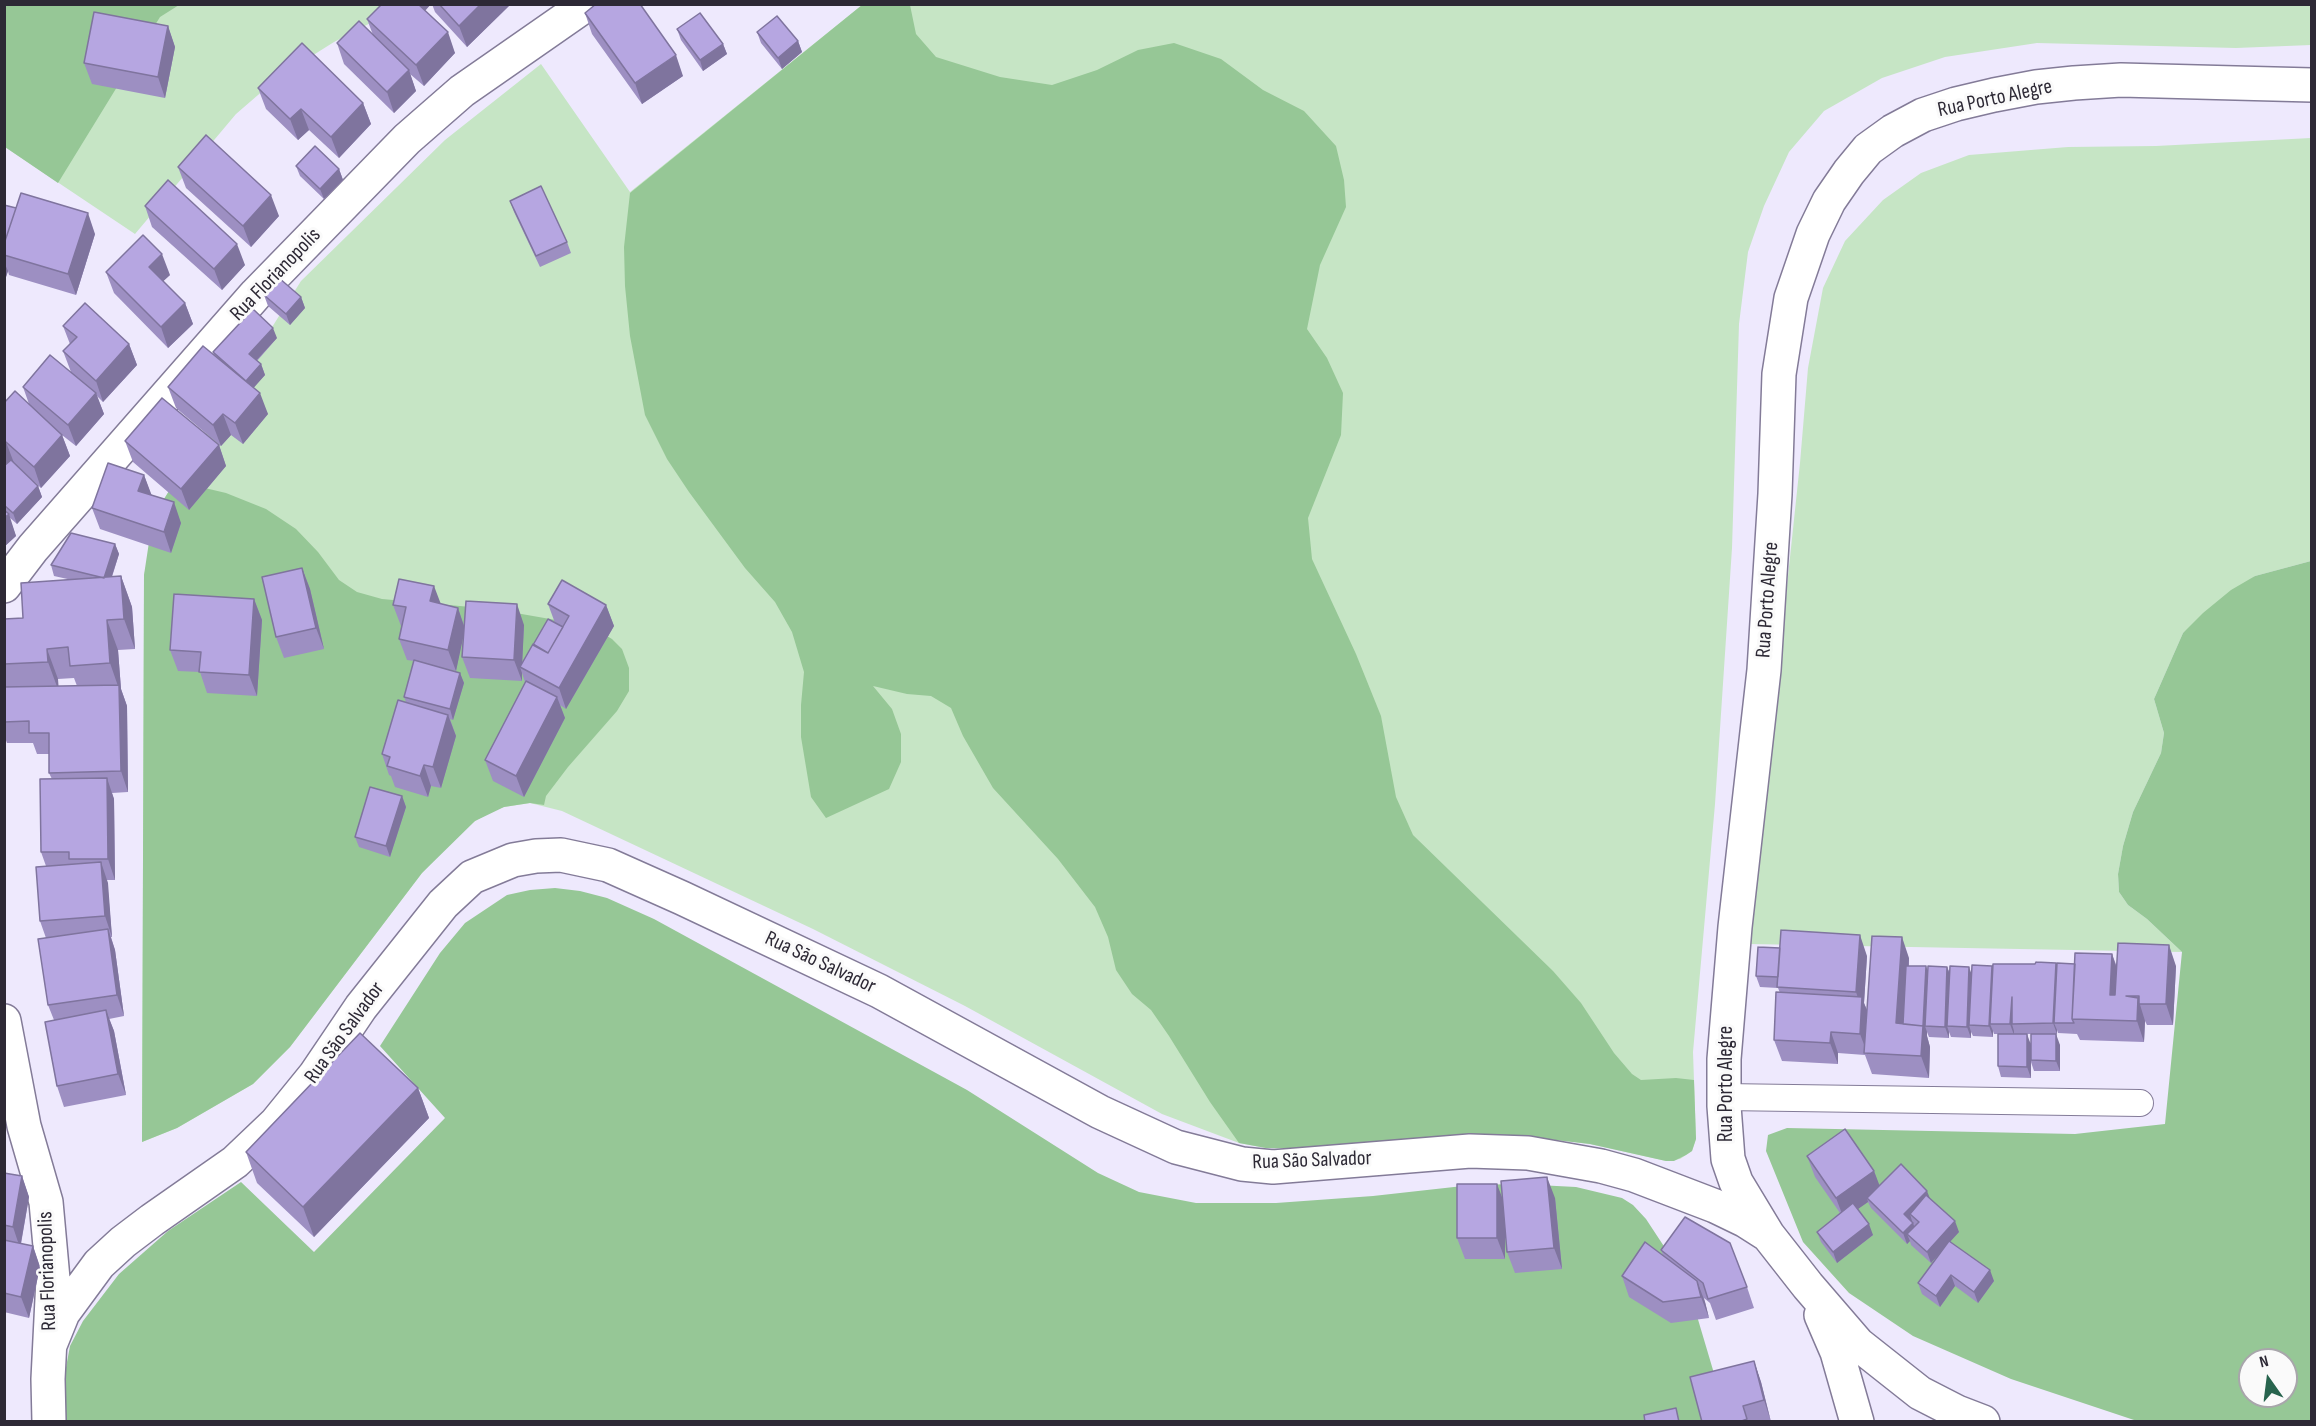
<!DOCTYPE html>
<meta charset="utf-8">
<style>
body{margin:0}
#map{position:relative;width:2316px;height:1426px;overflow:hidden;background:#eee9fd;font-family:"Sofia Sans Condensed",sans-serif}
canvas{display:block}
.frame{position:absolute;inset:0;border:6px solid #2d2935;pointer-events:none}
.north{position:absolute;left:2238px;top:1348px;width:60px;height:60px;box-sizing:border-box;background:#fafafa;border:2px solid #a8a6ab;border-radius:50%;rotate:346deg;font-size:16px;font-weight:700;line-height:24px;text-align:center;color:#2d2935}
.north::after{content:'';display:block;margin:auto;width:21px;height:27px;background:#28644e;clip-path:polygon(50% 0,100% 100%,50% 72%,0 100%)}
</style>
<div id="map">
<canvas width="2316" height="1426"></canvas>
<div class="frame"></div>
<div class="north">N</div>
</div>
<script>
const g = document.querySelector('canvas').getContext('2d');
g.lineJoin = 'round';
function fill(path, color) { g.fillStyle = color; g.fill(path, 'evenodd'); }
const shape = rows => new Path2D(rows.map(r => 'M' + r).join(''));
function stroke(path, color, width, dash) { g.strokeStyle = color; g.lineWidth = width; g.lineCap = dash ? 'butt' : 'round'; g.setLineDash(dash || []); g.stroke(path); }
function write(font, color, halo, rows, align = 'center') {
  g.font = font + ' "Sofia Sans Condensed",sans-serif'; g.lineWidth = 6; g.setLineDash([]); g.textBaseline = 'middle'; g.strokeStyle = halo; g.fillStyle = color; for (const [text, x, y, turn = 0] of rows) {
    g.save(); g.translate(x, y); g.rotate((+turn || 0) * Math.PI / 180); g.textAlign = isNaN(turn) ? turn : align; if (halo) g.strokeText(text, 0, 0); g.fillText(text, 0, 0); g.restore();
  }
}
fill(shape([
 [4,5,405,5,334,42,280,76,236,114,135,234,5,147],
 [862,5,2311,5,2311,45,2236,48,2037,43,1945,57,1882,78,1824,111,1789,152,1764,206,1748,252,1739,324,1732,548,1715,804,1693,1052,1696,1139,1692,1151,1680,1159,1666,1161,1590,1144,1522,1136,1483,1135,1266,1148,1239,1143,1162,1114,965,1006,813,929,562,811,530,803,504,807,493,811,475,821,454,839,422,873,290,1047,253,1084,177,1128,142,1142,144,575,161,504,301,281,445,140,541,64,630,192],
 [2311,138,2311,561,2255,576,2183,633,2154,699,2164,733,2161,753,2133,812,2123,846,2118,874,2119,892,2128,905,2147,919,2182,952,1749,944,1800,463,1808,368,1823,288,1845,241,1883,200,1921,173,1969,155,2068,147,2156,146]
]), '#c6e5c5');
fill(shape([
 [4,5,179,5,160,17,58,183,5,147],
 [862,5,910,5,916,34,936,57,1000,77,1052,85,1097,70,1138,50,1174,43,1221,59,1263,90,1304,111,1336,146,1344,180,1346,207,1320,265,1307,329,1327,358,1343,393,1341,435,1308,518,1312,559,1356,654,1381,716,1396,797,1413,835,1553,971,1581,1003,1614,1053,1632,1074,1641,1080,1676,1078,1694,1080,1696,1139,1692,1151,1686,1155,1674,1161,1666,1161,1590,1144,1522,1136,1483,1135,1298,1149,1266,1148,1239,1143,1210,1102,1169,1036,1151,1010,1132,994,1116,970,1108,937,1095,907,1058,859,993,788,963,736,951,708,931,696,907,694,873,686,892,709,901,734,901,762,889,789,826,818,811,797,801,737,801,705,804,672,792,632,775,602,745,568,689,492,667,459,645,415,630,336,625,286,624,247,630,193],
 [175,481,226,493,266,509,296,529,318,552,339,580,357,592,382,599,493,609,590,626,612,639,622,649,629,668,629,691,617,711,568,767,546,796,544,805,530,803,504,807,475,821,422,873,290,1047,253,1084,177,1128,142,1142,144,575,151,529,161,504],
 [2311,561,2311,1421,2137,1421,2011,1379,1913,1336,1849,1293,1803,1242,1766,1151,1768,1135,1787,1128,2075,1134,2165,1124,2182,952,2147,919,2128,905,2119,892,2118,874,2123,846,2133,812,2161,753,2164,733,2154,699,2183,633,2203,613,2231,590,2255,576],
 [2250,1360,2286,1360,2286,1396,2250,1396],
 [555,888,580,891,607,898,654,919,967,1090,1098,1173,1139,1192,1196,1203,1276,1203,1373,1196,1472,1185,1518,1184,1576,1187,1622,1198,1633,1205,1646,1219,1671,1257,1694,1306,1713,1370,1724,1421,65,1422,64,1378,70,1346,83,1321,119,1274,168,1231,241,1182,314,1252,445,1118,380,1046,440,953,465,923,507,895,530,890]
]), '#96c796');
const service = shape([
 [1724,1097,2140,1103]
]);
const minor = shape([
 [4,586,33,548,256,294,407,139,462,91,587,4],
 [4,1021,24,1126,46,1202,53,1279,48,1379,49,1422],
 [1821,1315,1837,1352,1857,1422],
 [50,1345,63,1313,99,1264,123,1242,152,1220,235,1162,276,1123,315,1075,361,1007,443,904,472,877,513,860,536,856,561,855,608,865,682,898,879,991,1100,1112,1176,1147,1242,1164,1273,1167,1470,1151,1528,1153,1601,1166,1634,1175,1715,1206,1746,1221,1768,1235],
 [1983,1422,1957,1412,1920,1393,1858,1344,1808,1286,1768,1235,1736,1182,1728,1159,1724,1106,1724,1059,1735,927,1764,670,1775,494,1779,374,1791,298,1813,234,1829,201,1849,172,1868,149,1893,131,1923,115,1956,104,1994,95,2036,87,2074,83,2121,80,2312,85]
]);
stroke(service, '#837b98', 28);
stroke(minor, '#837b98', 36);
stroke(service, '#fff', 26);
stroke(minor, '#fff', 33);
fill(shape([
 [431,4,425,11,455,53,424,86,410,74,416,91,394,113,344,64,337,43,373,35,367,19],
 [432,4,511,4,467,47,435,12],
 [585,13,683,76,642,104,592,34],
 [168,26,175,47,165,98,92,84,84,63],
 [677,29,723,44,727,54,703,71,681,40],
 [757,32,798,41,802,52,782,69,761,43],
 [258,88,363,103,371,124,339,158,309,130,298,140,266,109],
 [296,166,339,169,343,180,324,199,300,176],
 [178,167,279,216,251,247,186,188],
 [510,201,567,242,571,253,540,267,514,212],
 [4,205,95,234,76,295,9,275,8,271,6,277,4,277],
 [145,206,245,265,222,290,152,227],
 [106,272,170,275,163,281,185,303,193,324,168,348,114,293],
 [264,295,301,297,305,308,290,325,268,306],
 [63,326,129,344,137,365,103,402,97,396,104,414,76,446,62,435,70,456,41,488,14,463,38,486,42,497,17,524,9,517,16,536,4,547,4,403,29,404,23,387,71,372,63,351,70,344],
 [277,338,257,361,261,364,265,375,253,388,268,414,243,444,231,435,221,446,176,408,168,387,214,356,213,352],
 [125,441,219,445,226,466,189,510,133,462],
 [144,475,151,495,181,523,171,553,100,529,92,508],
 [115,544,119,554,112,577,121,576,132,607,135,649,118,650,121,689,127,706,128,792,112,793,114,799,115,880,107,880,112,937,111,937,115,950,124,1016,109,1019,114,1031,126,1095,64,1107,57,1086,54,1020,48,1005,46,938,40,921,46,866,41,852,52,779,49,773,49,754,37,754,33,743,7,743,4,735,4,687,6,687,4,684,4,664,23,618,72,580,54,576,51,565],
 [74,678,77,686,58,686,58,679],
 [302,568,310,589,324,649,284,658,276,637],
 [254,599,262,620,257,696,207,693,200,672,178,671,170,650],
 [441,604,458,608,464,626,524,625,522,662,533,645,555,623,548,604,606,605,614,626,566,709,560,705,565,718,524,797,493,781,485,760,525,682,522,673,522,681,470,678,462,657,463,636,456,671,435,666,460,673,464,683,453,720,450,719,456,736,441,788,431,786,428,797,395,787,391,776,389,775,382,754,406,702,404,697,414,661,407,660,399,639,402,626,401,626,393,605],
 [402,796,406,807,390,857,359,847,355,837],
 [2112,954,2117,967,2176,966,2173,1025,2147,1025,2145,1021,2144,1042,2080,1040,2077,1034,2058,1033,2057,1030,2057,1034,2046,1034,2060,1045,2060,1071,2034,1071,2031,1062,2031,1078,2001,1077,1998,1066,1998,1034,1994,1034,1993,1031,1993,1037,1973,1036,1971,1032,1971,1038,1951,1037,1949,1032,1949,1038,1929,1037,1927,1032,1927,1036,1930,1047,1929,1078,1872,1074,1865,1055,1838,1053,1838,1064,1782,1061,1774,1040,1780,993,1778,988,1760,987,1756,976,1867,956,1864,1003,1867,1010,1909,958,1909,966,1927,971,1947,967,1950,973,1971,973,2035,964,2056,963,2057,966,2075,964],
 [2020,1034,2031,1034,2031,1043],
 [418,1088,429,1118,314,1237,257,1183,246,1152],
 [1807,1156,1874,1171,1879,1185,1930,1199,1959,1232,1950,1241,1994,1281,1978,1303,1955,1286,1940,1307,1922,1294,1918,1283,1944,1248,1931,1263,1911,1245,1910,1241,1907,1244,1871,1208,1868,1202,1857,1209,1873,1235,1837,1263,1821,1242,1817,1232,1840,1213,1815,1177],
 [4,1173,22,1176,29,1197,21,1244,33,1246,40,1267,29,1318,4,1312],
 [1502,1198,1555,1198,1562,1269,1515,1273,1507,1252,1505,1225,1505,1259,1465,1259,1457,1238],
 [1661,1250,1747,1287,1754,1308,1716,1320,1710,1303,1704,1298,1709,1318,1671,1323,1629,1297,1622,1276,1663,1255],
 [1754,1361,1761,1382,1771,1422,1702,1422]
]), '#9d8fc2');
fill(shape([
 [417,4,431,4,420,16],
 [481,4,511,4,467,47,459,26],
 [168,26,175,47,165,98,158,77],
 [448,32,455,53,424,86,416,65],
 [798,41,802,52,782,69,778,58],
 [723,44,727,54,703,71,700,60],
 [676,55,683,76,642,104,635,83],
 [409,70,416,91,394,113,387,92],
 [363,103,371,124,339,158,331,137],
 [301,109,309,130,298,140,290,119],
 [339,169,343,180,324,199,320,189],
 [271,195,279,216,251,247,243,226],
 [88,213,95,234,76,295,68,274],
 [237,244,245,265,222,290,214,269],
 [162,254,170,275,156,288,149,267],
 [4,262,8,271,6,277,4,272],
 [301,297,305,308,290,325,286,314],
 [185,303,193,324,168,348,161,327],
 [273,328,277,338,253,364,249,354],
 [129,344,137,365,103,402,96,381],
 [261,364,265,375,250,392,246,381],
 [96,393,104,414,76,446,68,425],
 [260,393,268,414,243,444,235,423],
 [223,414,231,435,221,446,213,425],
 [62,435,70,456,41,488,34,467],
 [6,442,14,463,7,470,4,464,4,444],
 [219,445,226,466,189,510,181,489],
 [144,475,152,496,138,491],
 [38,486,42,497,17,524,13,513],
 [174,502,181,523,171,553,164,532],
 [9,514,16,536,4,547,4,518],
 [115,544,119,554,108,588,104,578],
 [302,568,310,589,324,649,316,628],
 [121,576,132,607,135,649,124,619],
 [434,586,442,607,430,601],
 [254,599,262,620,257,696,249,675],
 [517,604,524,625,522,668,520,667,522,673,522,681,514,660],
 [606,605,614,626,566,709,559,688],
 [458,608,465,629,456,671,448,650],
 [107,620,118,650,121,689,127,706,128,792,121,771,119,689,110,663],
 [47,649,58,679,59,692,48,662],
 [460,673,464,683,453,720,450,709],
 [557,697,565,718,524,797,516,776],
 [448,715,456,736,441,788,433,767],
 [424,765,431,786,428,797,420,776],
 [107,778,114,799,115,880,108,859],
 [402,796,406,807,390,857,386,846],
 [101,862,108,883,112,937,105,916],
 [108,929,115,950,124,1016,117,995],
 [1860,935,1867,956,1864,1003,1870,1018,1868,1055,1860,1034,1861,1007,1856,992],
 [1902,937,1909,958,1905,1025,1896,1023],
 [2169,945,2176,966,2173,1025,2166,1004],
 [2112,954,2119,975,2117,1016,2110,995],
 [2056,963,2060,974,2054,1023,2057,1030,2057,1034,2053,1023],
 [1926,966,1930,977,1925,1026,1927,1032,1927,1036,1930,1047,1929,1078,1921,1056],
 [1992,966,1996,977,1990,1024,1993,1031,1993,1037,1989,1026],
 [1947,967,1951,978,1947,1026,1949,1032,1949,1038,1945,1027],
 [1969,967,1973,978,1969,1025,1971,1032,1971,1038,1967,1027],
 [2012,997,2012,1024,2014,1031,2014,1035,2010,1024],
 [2138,998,2145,1021,2144,1042,2137,1021],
 [106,1010,114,1031,126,1095,118,1074],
 [1831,1032,1838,1053,1838,1064,1830,1043],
 [2027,1034,2031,1045,2031,1078,2027,1067],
 [2056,1034,2060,1045,2060,1071,2056,1061],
 [418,1088,429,1118,314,1237,303,1207],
 [1874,1171,1882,1192,1867,1198,1868,1202,1844,1219,1836,1198],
 [22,1176,29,1197,20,1248,13,1227],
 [1547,1177,1555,1198,1562,1269,1554,1248],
 [1497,1184,1505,1205,1505,1259,1497,1238],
 [1927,1191,1931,1201,1910,1214,1912,1221,1908,1225,1904,1214],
 [1955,1221,1959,1232,1931,1263,1927,1252],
 [1913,1223,1917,1234,1907,1234,1910,1241,1907,1244,1903,1233],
 [1869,1224,1873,1235,1837,1263,1833,1252],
 [33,1246,40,1267,29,1318,21,1297],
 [1990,1270,1994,1281,1978,1303,1974,1292],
 [1951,1275,1955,1286,1940,1307,1936,1296],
 [1697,1281,1705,1302,1709,1318,1701,1297],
 [1754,1361,1761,1382,1771,1422,1764,1400]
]), '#7f749e');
const building = shape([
 [382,4,418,4,448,32,416,65,367,19,382,4],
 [439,4,481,4,459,26,439,4],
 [596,4,640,4,676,55,635,83,585,13,596,4],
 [94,12,168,26,158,77,84,63,94,12],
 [700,13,723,44,700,60,677,29,700,13],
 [777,16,798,41,778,58,757,32,777,16],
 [359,21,409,70,387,92,337,43,359,21],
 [302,43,363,103,331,137,301,109,290,119,258,88,302,43],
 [206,135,271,195,243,226,178,167,206,135],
 [315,146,339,169,320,189,296,166,315,146],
 [168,180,237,244,214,269,145,206,168,180],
 [541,186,567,242,536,256,510,201,541,186],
 [21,193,88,213,68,274,4,255,4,244,21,193],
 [4,205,16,208,4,244,4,205],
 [143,235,162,254,149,267,185,303,161,327,106,272,143,235],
 [279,278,301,297,286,314,264,295,279,278],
 [85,303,129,344,96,381,63,351,77,337,63,326,85,303],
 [253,309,273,328,249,354,261,364,246,381,213,352,253,309],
 [203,346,260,393,235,423,223,414,213,425,168,387,203,346],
 [50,355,96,393,68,425,23,387,50,355],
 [15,391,62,435,34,467,6,442,4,444,4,403,15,391],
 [162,398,219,445,181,489,125,441,162,398],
 [11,460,38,486,13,513,4,505,4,466,11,460],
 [108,463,144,475,138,491,174,502,164,532,92,508,108,463],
 [4,510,9,514,4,518,4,510],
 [71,533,115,544,104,578,51,565,71,533],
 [302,568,316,628,276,637,262,577,302,568],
 [121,576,124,619,107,620,110,663,70,666,68,647,47,649,48,662,4,664,4,619,23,618,21,583,121,576],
 [399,579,434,586,430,601,458,608,448,650,399,639,406,607,393,605,399,579],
 [562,580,606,605,559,688,520,667,533,644,548,653,569,616,548,604,562,580],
 [174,594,254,599,249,675,199,672,201,652,170,650,174,594],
 [466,601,517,604,514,660,462,657,466,601],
 [548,619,563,627,548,653,533,645,548,619],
 [414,660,460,673,450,709,404,697,414,660],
 [526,681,557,697,516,776,485,760,526,681],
 [119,685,121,771,49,773,49,733,29,733,29,721,4,722,4,687,119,685],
 [398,700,448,715,433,767,424,765,420,776,387,766,390,757,382,754,398,700],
 [107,778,108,859,69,859,69,852,41,852,40,779,107,778],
 [370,787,402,796,386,846,355,837,370,787],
 [101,862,105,916,40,921,36,867,101,862],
 [108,929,117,995,48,1005,38,939,108,929],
 [1781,930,1860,935,1856,992,1777,987,1781,930],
 [1872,936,1902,937,1896,1023,1923,1026,1921,1056,1864,1053,1872,936],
 [2118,943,2169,945,2166,1004,2139,1004,2139,996,2126,996,2138,998,2137,1021,2072,1019,2075,953,2112,954,2110,995,2115,995,2118,943],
 [1758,947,1780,948,1778,977,1756,976,1758,947],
 [2036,962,2056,963,2053,1023,2012,1024,2012,997,2010,1024,1990,1024,1993,964,2035,964,2036,962],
 [2057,963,2075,964,2072,1019,2074,1023,2054,1023,2057,963],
 [1972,965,1992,966,1989,1026,1969,1025,1972,965],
 [1906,966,1926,966,1923,1026,1903,1024,1906,966],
 [1928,966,1947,967,1945,1027,1925,1026,1928,966],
 [1950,966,1969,967,1967,1027,1947,1026,1950,966],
 [1776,992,1862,997,1860,1034,1831,1032,1830,1043,1774,1040,1776,992],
 [106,1010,118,1074,57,1086,45,1022,106,1010],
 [360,1033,418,1088,303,1207,246,1152,360,1033],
 [1998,1034,2027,1034,2027,1067,1998,1066,1998,1034],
 [2031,1034,2056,1034,2056,1061,2031,1060,2031,1034],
 [1845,1129,1874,1171,1836,1198,1807,1156,1845,1129],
 [1901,1164,1927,1191,1904,1214,1913,1223,1903,1233,1867,1198,1901,1164],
 [4,1173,22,1176,13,1227,4,1225,4,1173],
 [1547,1177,1554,1248,1507,1252,1501,1181,1547,1177],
 [1457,1184,1497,1184,1497,1238,1457,1238,1457,1184],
 [1926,1195,1955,1221,1927,1252,1907,1234,1919,1222,1910,1214,1926,1195],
 [1853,1203,1869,1224,1833,1252,1817,1232,1853,1203],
 [1685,1217,1730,1243,1747,1287,1708,1299,1703,1283,1661,1250,1685,1217],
 [4,1240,33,1246,21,1297,4,1293,4,1240],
 [1949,1241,1990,1270,1974,1292,1951,1275,1936,1296,1918,1283,1949,1241],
 [1645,1242,1697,1281,1701,1297,1663,1302,1622,1276,1645,1242],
 [1754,1361,1764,1400,1743,1406,1747,1419,1739,1422,1702,1422,1690,1377,1754,1361],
 [1676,1408,1679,1422,1645,1422,1644,1415,1676,1408]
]);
fill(building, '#b6a6e1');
stroke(building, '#7f749e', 1.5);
write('21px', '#2d2935', '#fafafa', [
 ["Rua Porto Alegre",1995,99,-12],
 ["Rua Florianopolis",276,275,-46],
 ["Rua Porto Alegre",1768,600,-86],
 ["Rua São Salvador",820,963,25],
 ["Rua São Salvador",345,1033,-54],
 ["Rua Porto Alegre",1727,1084,-90],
 ["Rua São Salvador",1312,1161,-2],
 ["Rua Florianopolis",48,1271,-92]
]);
</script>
